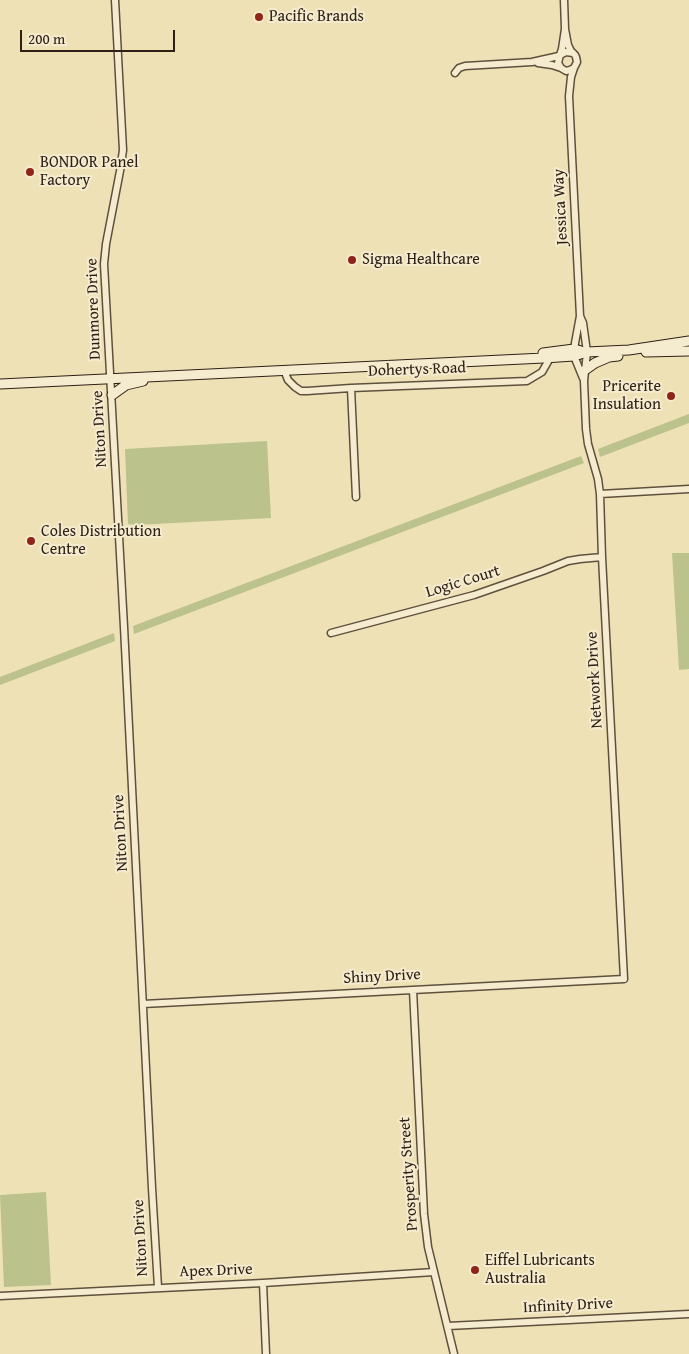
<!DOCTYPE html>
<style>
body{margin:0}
#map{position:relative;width:689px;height:1354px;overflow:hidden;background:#efe1b6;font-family:"Gentium Book Plus",serif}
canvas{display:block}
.scale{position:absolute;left:20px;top:30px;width:155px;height:22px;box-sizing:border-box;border:2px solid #2e2015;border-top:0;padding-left:6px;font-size:15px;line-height:18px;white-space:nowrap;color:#2e2015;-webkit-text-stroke:4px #f5ecd0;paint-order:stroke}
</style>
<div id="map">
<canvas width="689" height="1354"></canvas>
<div class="scale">200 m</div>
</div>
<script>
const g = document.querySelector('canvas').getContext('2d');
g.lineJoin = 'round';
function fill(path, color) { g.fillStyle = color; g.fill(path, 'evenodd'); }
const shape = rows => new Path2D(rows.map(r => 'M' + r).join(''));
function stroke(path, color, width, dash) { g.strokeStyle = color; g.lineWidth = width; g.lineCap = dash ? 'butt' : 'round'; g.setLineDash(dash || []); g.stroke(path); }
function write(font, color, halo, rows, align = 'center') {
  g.font = font + ' "Gentium Book Plus",serif'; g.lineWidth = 4; g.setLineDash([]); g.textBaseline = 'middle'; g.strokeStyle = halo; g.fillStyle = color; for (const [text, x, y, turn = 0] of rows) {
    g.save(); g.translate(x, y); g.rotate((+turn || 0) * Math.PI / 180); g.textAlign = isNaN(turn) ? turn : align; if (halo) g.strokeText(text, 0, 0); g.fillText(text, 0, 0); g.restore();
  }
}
fill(shape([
 [689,414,689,423,600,457,598,449],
 [267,441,271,518,135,525,128,524,125,449],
 [581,456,584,463,134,634,133,626],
 [672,553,689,553,689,669,679,670],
 [114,633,115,641,0,685,0,677],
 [46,1192,51,1285,4,1287,0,1195]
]), '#bbc28c');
const minor = shape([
 [115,0,123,150,120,171,106,244,104,264,124,627,152,1188,158,1287],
 [565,29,568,45,571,51,575,55,576,57,577,62,574,68,570,70,566,71,561,68,558,63,560,55,566,52,573,53],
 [560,55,562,49,565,29,564,0],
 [538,63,552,65,561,68],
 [574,68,571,77,569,96,580,316,575,343,574,356,583,378],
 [455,73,459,68,465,66,532,62,559,56],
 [284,370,288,380,295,387,301,391,307,391,351,388,527,381,542,372,550,358],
 [351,388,356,497],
 [600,494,689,489],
 [331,633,474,595,543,571,568,561,580,559,602,557],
 [413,990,424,1214,428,1247,454,1354],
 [143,1004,624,979,602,557,600,494,598,479,588,444,586,429,584,381,587,352,583,323,580,316],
 [263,1283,266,1354],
 [0,1296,263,1283,434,1272],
 [448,1326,689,1314]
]);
const secondary = shape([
 [646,352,689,351],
 [543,353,574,349,585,352],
 [585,370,595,363,609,357,618,356],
 [0,384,544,358,574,356,587,352,629,350,689,341],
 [112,395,126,385,143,381]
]);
stroke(minor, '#5e503d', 9);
stroke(secondary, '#2e2015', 11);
stroke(minor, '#f5ecd0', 6);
stroke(secondary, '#f5ecd0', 9);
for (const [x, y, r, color] of [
 [259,17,5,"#8f2418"],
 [30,172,5,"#8f2418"],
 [352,260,5,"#8f2418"],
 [671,396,5,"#8f2418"],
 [31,541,5,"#8f2418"],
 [475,1270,5,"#8f2418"]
]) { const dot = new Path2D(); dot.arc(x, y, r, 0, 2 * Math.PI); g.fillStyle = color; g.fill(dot); stroke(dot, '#f5ecd0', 2); }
write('16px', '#2e2015', '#f5ecd0', [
 ["Pacific Brands",269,17],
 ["BONDOR Panel",40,163],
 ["Factory",40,181],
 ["Sigma Healthcare",362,260],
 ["Pricerite",661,387,"right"],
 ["Insulation",661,405,"right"],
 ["Coles Distribution",41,532],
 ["Centre",41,550],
 ["Eiffel Lubricants",485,1261],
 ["Australia",485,1279]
], 'left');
write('16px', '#2e2015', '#f5ecd0', [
 ["Jessica Way",561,207,-93],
 ["Dunmore Drive",94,309,-92],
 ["Dohertys Road",417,370,-2],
 ["Niton Drive",100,429,-93],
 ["Logic Court",463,582,-17],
 ["Network Drive",595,680,-93],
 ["Niton Drive",121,833,-93],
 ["Shiny Drive",382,977,-3],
 ["Prosperity Street",409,1174,-94],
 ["Niton Drive",141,1238,-93],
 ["Apex Drive",216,1271,-2],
 ["Infinity Drive",568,1306,-3]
]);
</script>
